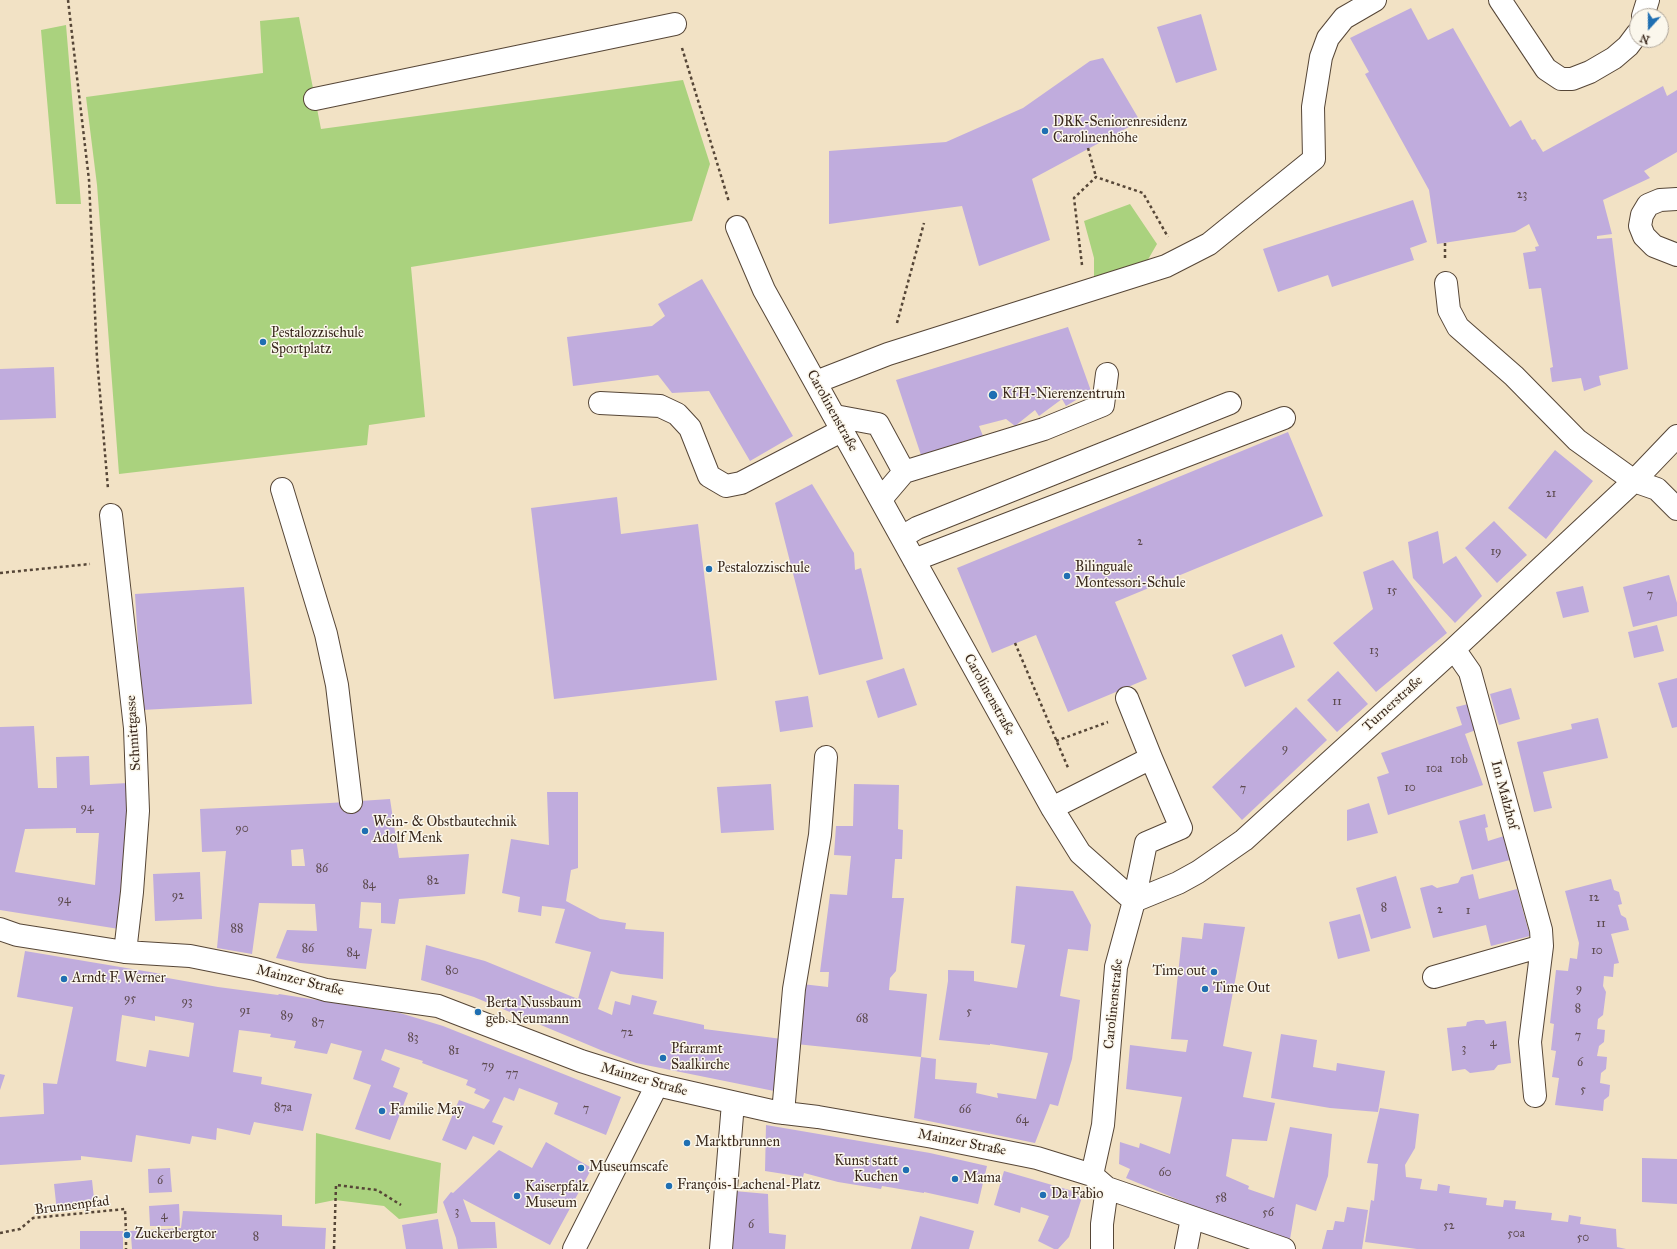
<!DOCTYPE html>
<meta charset="utf-8">
<style>
body{margin:0}
#map{position:relative;width:1677px;height:1249px;overflow:hidden;background:#f2e2c5;font-family:"IM FELL Great Primer",serif}
canvas{display:block}
.north{position:absolute;left:1629px;top:8px;width:40px;height:40px;box-sizing:border-box;background:#fbf7ec;border:1px solid #aea59a;border-radius:50%;rotate:201deg;font-size:11px;font-weight:700;line-height:16px;text-align:center;color:#3b2a1e}
.north::after{content:'';display:block;margin:auto;width:14px;height:18px;background:#1f6fb2;clip-path:polygon(50% 0,100% 100%,50% 72%,0 100%)}
</style>
<div id="map">
<canvas width="1677" height="1249"></canvas>
<div class="north">N</div>
</div>
<script>
const g = document.querySelector('canvas').getContext('2d');
g.lineJoin = 'round';
function fill(path, color) { g.fillStyle = color; g.fill(path, 'evenodd'); }
const shape = rows => new Path2D(rows.map(r => 'M' + r).join(''));
function stroke(path, color, width, dash) { g.strokeStyle = color; g.lineWidth = width; g.lineCap = dash ? 'butt' : 'round'; g.setLineDash(dash || []); g.stroke(path); }
function write(font, color, halo, rows, align = 'center') {
  g.font = font + ' "IM FELL Great Primer",serif'; g.lineWidth = 3; g.setLineDash([]); g.textBaseline = 'middle'; g.strokeStyle = halo; g.fillStyle = color; for (const [text, x, y, turn = 0] of rows) {
    g.save(); g.translate(x, y); g.rotate((+turn || 0) * Math.PI / 180); g.textAlign = isNaN(turn) ? turn : align; if (halo) g.strokeText(text, 0, 0); g.fillText(text, 0, 0); g.restore();
  }
}
fill(shape([
 [299,17,321,129,683,80,710,164,692,221,411,267,425,417,369,425,367,445,119,474,97,185,86,97,263,73,260,21],
 [66,25,81,204,56,204,41,30],
 [1130,204,1157,244,1146,263,1094,281,1094,258,1084,221],
 [316,1133,441,1163,437,1213,399,1219,384,1206,335,1200,315,1204]
]), '#aad27e');
fill(shape([
 [1411,8,1428,40,1453,28,1510,127,1521,120,1532,140,1535,139,1543,152,1663,86,1667,96,1677,90,1677,152,1644,171,1650,178,1603,200,1612,234,1597,236,1597,239,1612,238,1628,369,1599,376,1601,385,1584,391,1581,378,1552,382,1550,368,1553,367,1541,288,1529,289,1523,253,1536,251,1535,247,1539,246,1529,224,1515,232,1437,244,1429,190,1365,74,1369,72,1350,38],
 [1201,14,1217,70,1176,83,1157,27],
 [1103,58,1140,121,1032,179,1050,240,979,266,962,206,829,224,829,151,946,142,1023,108,1090,61],
 [1413,200,1427,242,1410,248,1414,260,1332,287,1328,275,1278,292,1263,249],
 [702,279,793,436,750,461,709,391,672,393,658,375,573,386,567,337,652,326,665,316,658,304],
 [1068,327,1091,391,1066,406,1062,399,1039,416,1035,410,1015,426,1006,419,979,426,983,436,921,455,896,380],
 [54,367,56,418,0,420,0,369],
 [1288,432,1323,516,1115,602,1147,679,1068,712,1036,635,992,653,957,568],
 [1555,450,1593,481,1546,539,1508,508],
 [812,484,854,553,855,570,861,568,883,659,819,675,775,503],
 [617,497,621,534,698,524,717,680,554,699,531,508],
 [1494,521,1527,555,1497,583,1465,548],
 [1438,531,1443,564,1456,556,1482,596,1455,623,1413,578,1408,542],
 [1393,560,1447,633,1376,692,1333,643,1373,609,1363,572],
 [1669,575,1677,603,1677,616,1633,627,1623,587],
 [1583,586,1589,612,1563,618,1556,592],
 [244,587,252,704,142,710,135,594],
 [1657,625,1664,651,1634,658,1628,632],
 [1282,634,1295,667,1245,687,1232,655],
 [904,668,917,705,878,718,866,681],
 [1338,671,1368,704,1337,732,1307,700],
 [1677,678,1677,727,1672,728,1658,683],
 [1511,688,1520,719,1499,725,1490,694],
 [808,696,813,727,780,732,775,701],
 [1468,704,1476,730,1465,734,1483,785,1388,815,1377,777,1389,773,1381,753,1462,725,1456,707],
 [1296,707,1327,740,1242,820,1212,787],
 [1598,718,1608,758,1543,772,1552,808,1534,812,1517,742,1572,729,1571,724],
 [34,726,38,788,57,788,56,757,89,756,90,785,128,783,127,829,119,929,0,910,0,727],
 [76,828,76,833,99,833,95,885,15,872,25,829],
 [771,784,774,830,721,833,717,787],
 [854,784,899,785,898,829,903,830,902,859,895,859,892,898,904,898,896,971,890,978,889,990,927,994,921,1057,796,1044,802,984,828,987,829,972,820,972,830,894,847,895,851,856,834,855,836,826,853,826],
 [547,792,578,792,578,868,571,870,566,901,600,919,626,923,625,929,664,932,663,979,620,974,611,971,598,1009,612,1015,615,1001,630,1005,632,995,657,1001,653,1014,704,1025,704,1029,782,1039,779,1092,636,1063,603,1051,474,997,421,980,426,945,485,961,578,999,591,952,555,943,565,909,542,906,541,916,518,912,520,897,502,893,511,839,549,845],
 [390,799,399,858,469,854,465,894,399,899,395,924,381,923,381,903,361,902,359,928,372,929,366,969,300,963,276,958,287,930,317,931,315,904,259,903,252,954,217,948,226,851,202,852,200,809,330,803],
 [303,849,305,866,292,866,291,850],
 [1369,803,1378,833,1347,841,1347,810],
 [1485,814,1488,827,1485,828,1488,841,1504,836,1510,860,1472,870,1459,821],
 [200,872,202,919,155,921,153,874],
 [1473,874,1479,899,1517,889,1530,936,1491,946,1486,925,1433,938,1420,888,1432,885,1437,888,1458,883,1461,877],
 [1396,876,1411,928,1371,939,1356,888],
 [1611,879,1614,890,1619,892,1622,904,1618,905,1621,915,1626,918,1629,930,1611,934,1619,963,1614,964,1613,977,1604,976,1603,986,1606,992,1603,1015,1598,1019,1597,1029,1605,1030,1604,1042,1599,1046,1597,1056,1607,1057,1606,1069,1601,1073,1600,1083,1610,1085,1609,1096,1604,1100,1603,1111,1555,1105,1559,1078,1552,1077,1556,1051,1551,1050,1554,1024,1550,1023,1556,970,1568,971,1570,958,1577,959,1579,943,1565,891],
 [1016,886,1073,891,1091,925,1088,951,1068,949,1060,996,1080,1000,1072,1059,1058,1106,1050,1104,1035,1143,914,1118,921,1057,936,1059,935,1079,977,1083,976,1093,998,1098,997,1093,1036,1099,1048,1053,990,1044,990,1045,939,1040,948,981,948,970,974,971,974,981,1017,988,1025,945,1011,943],
 [1360,914,1370,951,1338,959,1329,922],
 [1204,923,1245,927,1223,1046,1252,1052,1243,1097,1275,1103,1267,1141,1232,1139,1226,1176,1249,1186,1248,1189,1274,1198,1290,1127,1332,1134,1328,1176,1316,1211,1296,1204,1290,1239,1196,1207,1126,1178,1130,1169,1119,1164,1120,1142,1139,1148,1140,1143,1170,1154,1182,1097,1126,1089,1130,1045,1186,1052,1188,1040,1171,1039,1182,937,1202,939],
 [25,951,162,974,162,977,218,987,278,995,279,994,400,1013,443,1026,621,1097,606,1135,554,1114,558,1103,519,1088,514,1101,504,1097,492,1122,503,1126,494,1145,473,1136,466,1150,442,1140,459,1100,484,1109,490,1100,474,1093,476,1089,466,1085,468,1080,422,1063,423,1061,385,1049,381,1060,400,1068,393,1087,408,1093,390,1140,355,1129,371,1085,353,1079,362,1051,331,1043,327,1054,294,1048,296,1041,270,1037,271,1034,239,1030,233,1072,262,1077,261,1084,312,1094,303,1131,254,1122,250,1135,217,1128,216,1140,192,1136,190,1144,136,1135,132,1162,81,1156,81,1160,0,1165,0,1117,44,1114,43,1083,57,1084,73,1007,17,997],
 [122,1015,155,1021,155,1016,194,1023,189,1057,149,1050,146,1067,116,1061],
 [1476,1020,1484,1020,1486,1024,1506,1021,1511,1063,1498,1065,1494,1070,1470,1073,1465,1069,1452,1071,1447,1028,1466,1026,1467,1022],
 [1281,1034,1317,1040,1313,1067,1336,1071,1337,1063,1385,1071,1378,1112,1330,1108,1271,1098],
 [0,1074,5,1075,0,1090],
 [1380,1108,1419,1114,1415,1148,1405,1165,1406,1177,1422,1179,1420,1189,1437,1191,1438,1184,1450,1186,1449,1193,1487,1198,1486,1205,1503,1207,1504,1200,1516,1201,1515,1209,1552,1213,1551,1220,1568,1222,1569,1215,1581,1217,1580,1224,1616,1229,1617,1247,1626,1249,1417,1249,1365,1242,1371,1200,1374,1201,1378,1164,1367,1163],
 [766,1125,930,1153,987,1166,978,1204,924,1192,924,1193,882,1186,881,1189,838,1182,804,1173,803,1177,765,1171],
 [546,1142,592,1168,550,1245,463,1199,471,1222,495,1222,497,1248,458,1249,456,1238,443,1202,451,1192,453,1193,499,1150,532,1168],
 [1642,1158,1677,1159,1677,1204,1642,1202],
 [170,1168,172,1192,149,1193,148,1169],
 [1004,1171,1083,1194,1069,1237,1058,1249,1054,1249,1038,1241,1049,1216,1021,1207,1020,1213,994,1205],
 [92,1180,95,1208,57,1212,54,1184],
 [734,1191,768,1194,769,1233,786,1235,785,1249,733,1249],
 [179,1204,180,1226,150,1226,149,1206],
 [1347,1207,1368,1210,1362,1249,1322,1249,1327,1230,1333,1230,1335,1221,1344,1222],
 [183,1211,282,1215,282,1226,326,1228,325,1249,132,1249,131,1236,123,1236,123,1249,80,1249,80,1231,123,1231,123,1234,130,1231,181,1228],
 [920,1216,974,1231,969,1249,911,1249],
 [438,1219,443,1249,406,1249,402,1225]
]), '#c0acdd');
const minor = shape([
 [1500,0,1546,69,1561,79,1572,79,1590,72,1614,58,1628,46,1637,34],
 [1643,16,1648,0],
 [315,99,675,24],
 [1677,199,1660,200,1648,205,1642,215,1640,226,1644,236,1654,246,1677,255],
 [737,227,764,290,1052,808,1080,853,1134,901],
 [1446,283,1449,310,1458,327,1514,376,1577,440,1634,481,1657,489,1677,509],
 [816,382,888,354,1166,266,1209,244,1314,159,1313,107,1321,57,1328,38,1344,18,1375,0],
 [600,403,660,406,677,414,690,428,709,476,726,486,741,483,843,430],
 [835,416,878,424,904,472,881,499],
 [904,472,1044,429,1103,405,1107,374],
 [282,489,326,634,337,685,351,802],
 [111,515,135,728,138,811,132,892,125,952],
 [902,537,917,528,1230,403],
 [914,560,1284,418],
 [1127,698,1151,758],
 [1052,808,1151,758,1181,828,1146,843,1134,901,1116,967,1103,1125,1092,1175],
 [1134,901,1178,883,1198,872,1244,840,1454,649,1634,481,1677,436],
 [0,929,17,935,125,952,190,956,255,969,326,990,438,1006,581,1061,657,1085,776,1112,818,1117,933,1137,1037,1158,1092,1175,1107,1188,1284,1249],
 [1434,977,1542,946,1541,930,1470,672,1454,649],
 [1535,1096,1530,1042,1542,946],
 [783,1113,794,989,820,835,826,757],
 [574,1249,657,1085],
 [721,1249,733,1103],
 [1102,1249,1102,1224,1107,1188],
 [1186,1249,1192,1218]
]);
stroke(minor, '#564637', 24);
stroke(shape([
 [68,0,89,180,97,358,108,489],
 [682,48,729,202],
 [1088,148,1096,177],
 [1445,243,1445,258],
 [1082,265,1074,198,1096,177,1143,193,1168,237],
 [897,323,924,223],
 [0,573,90,564],
 [1015,643,1069,770],
 [1056,741,1108,722],
 [0,1233,20,1229,33,1218,125,1209,126,1233],
 [126,1236,126,1249],
 [334,1249,336,1185,377,1190,401,1205]
]), '#564637', 2.5, [3, 3]);
stroke(minor, '#fff', 22);
for (const [x, y, r, color] of [
 [1045,131,4,"#1f6fb2"],
 [263,342,4,"#1f6fb2"],
 [993,395,5,"#1f6fb2"],
 [709,569,4,"#1f6fb2"],
 [1067,576,4,"#1f6fb2"],
 [365,831,4,"#1f6fb2"],
 [1214,972,4,"#1f6fb2"],
 [64,979,4,"#1f6fb2"],
 [1205,989,4,"#1f6fb2"],
 [478,1012,4,"#1f6fb2"],
 [663,1058,4,"#1f6fb2"],
 [382,1111,4,"#1f6fb2"],
 [687,1143,4,"#1f6fb2"],
 [581,1168,4,"#1f6fb2"],
 [906,1170,4,"#1f6fb2"],
 [955,1179,4,"#1f6fb2"],
 [669,1186,4,"#1f6fb2"],
 [1043,1195,4,"#1f6fb2"],
 [517,1196,4,"#1f6fb2"],
 [127,1235,4,"#1f6fb2"]
]) { const dot = new Path2D(); dot.arc(x, y, r, 0, 2 * Math.PI); g.fillStyle = color; g.fill(dot); stroke(dot, '#fbf7ec', 1.5); }
write('12px', '#5c4a4e', null, [
 ["23",1522,195],
 ["21",1551,494],
 ["2",1140,542],
 ["19",1496,552],
 ["15",1392,591],
 ["7",1650,595],
 ["13",1374,651],
 ["11",1337,702],
 ["9",1285,749],
 ["10b",1459,760],
 ["10a",1434,769],
 ["10",1410,788],
 ["7",1243,789],
 ["94",87,808],
 ["90",242,829],
 ["86",322,869],
 ["82",433,881],
 ["84",369,885],
 ["92",178,896],
 ["12",1594,898],
 ["94",64,900],
 ["8",1384,908],
 ["2",1440,910],
 ["1",1468,911],
 ["11",1601,924],
 ["88",237,929],
 ["86",308,949],
 ["10",1597,951],
 ["84",353,953],
 ["80",452,971],
 ["9",1579,989],
 ["95",130,999],
 ["93",187,1002],
 ["8",1578,1009],
 ["91",245,1011],
 ["5",969,1012],
 ["89",287,1016],
 ["68",862,1019],
 ["87",318,1023],
 ["72",627,1033],
 ["7",1578,1036],
 ["83",413,1038],
 ["4",1493,1043],
 ["3",1464,1049],
 ["81",454,1051],
 ["6",1580,1063],
 ["79",488,1066],
 ["77",512,1074],
 ["5",1583,1090],
 ["87a",283,1108],
 ["7",586,1109],
 ["66",965,1110],
 ["64",1022,1120],
 ["60",1165,1173],
 ["6",160,1181],
 ["58",1221,1198],
 ["3",457,1212],
 ["56",1268,1213],
 ["4",164,1216],
 ["6",751,1225],
 ["52",1449,1226],
 ["50a",1516,1234],
 ["8",256,1237],
 ["50",1583,1238]
]);
write('14px', '#3b2a1e', '#fbf7ec', [
 ["DRK-Seniorenresidenz",1053,123],
 ["Carolinenhöhe",1053,139],
 ["Pestalozzischule",271,334],
 ["Sportplatz",271,350],
 ["KfH-Nierenzentrum",1002,395],
 ["Bilinguale",1075,568],
 ["Montessori-Schule",1075,584],
 ["Pestalozzischule",717,569],
 ["Wein- & Obstbautechnik",373,823],
 ["Adolf Menk",373,839],
 ["Time out",1206,972,"right"],
 ["Arndt F. Werner",72,979],
 ["Time Out",1213,989],
 ["Berta Nussbaum",486,1004],
 ["geb. Neumann",486,1020],
 ["Pfarramt",671,1050],
 ["Saalkirche",671,1066],
 ["Familie May",390,1111],
 ["Marktbrunnen",695,1143],
 ["Kunst statt",898,1162,"right"],
 ["Kuchen",898,1178,"right"],
 ["Museumscafe",589,1168],
 ["Mama",963,1179],
 ["François-Lachenal-Platz",677,1186],
 ["Kaiserpfalz",525,1188],
 ["Museum",525,1204],
 ["Da Fabio",1051,1195],
 ["Zuckerbergtor",135,1235]
], 'left');
write('14px', '#3b2a1e', '#fbf7ec', [
 ["Carolinenstraße",832,411,61],
 ["Carolinenstraße",989,695,61],
 ["Turnerstraße",1393,704,-42],
 ["Schmittgasse",134,733,-94],
 ["Im Malzhof",1504,795,75],
 ["Mainzer Straße",300,981,14],
 ["Carolinenstraße",1114,1004,-84],
 ["Mainzer Straße",644,1080,16],
 ["Mainzer Straße",962,1143,11],
 ["Brunnenpfad",72,1206,-7]
]);
</script>
